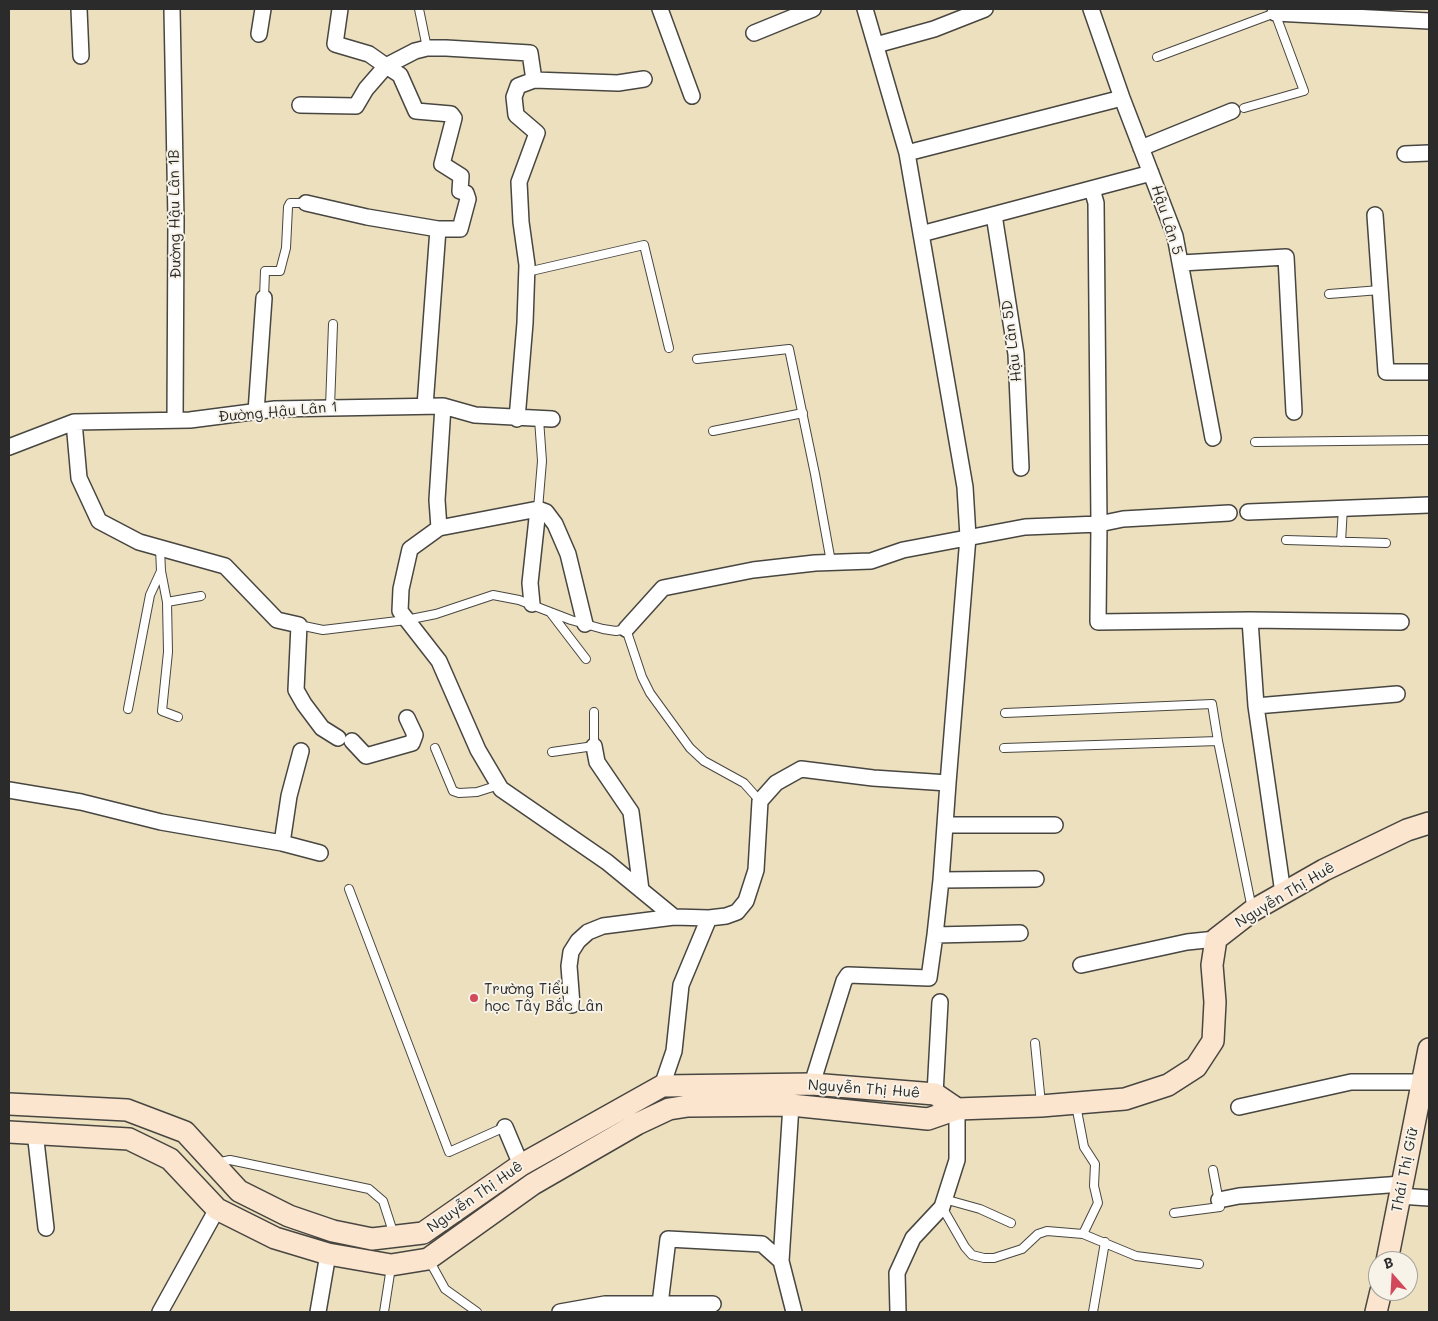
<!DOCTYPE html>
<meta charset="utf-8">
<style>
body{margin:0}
#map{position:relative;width:1438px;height:1321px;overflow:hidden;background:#ede0bf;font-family:Mali,sans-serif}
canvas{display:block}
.frame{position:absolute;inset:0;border:10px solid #2b2b2b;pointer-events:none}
.north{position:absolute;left:1368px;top:1251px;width:50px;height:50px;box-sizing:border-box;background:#f7f3e8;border:1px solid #a5a39c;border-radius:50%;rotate:341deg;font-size:14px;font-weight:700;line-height:20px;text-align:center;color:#2b2b2b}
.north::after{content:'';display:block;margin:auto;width:18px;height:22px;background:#d1495b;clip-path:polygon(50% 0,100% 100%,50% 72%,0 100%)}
</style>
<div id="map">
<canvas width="1438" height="1321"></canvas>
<div class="frame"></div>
<div class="north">B</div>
</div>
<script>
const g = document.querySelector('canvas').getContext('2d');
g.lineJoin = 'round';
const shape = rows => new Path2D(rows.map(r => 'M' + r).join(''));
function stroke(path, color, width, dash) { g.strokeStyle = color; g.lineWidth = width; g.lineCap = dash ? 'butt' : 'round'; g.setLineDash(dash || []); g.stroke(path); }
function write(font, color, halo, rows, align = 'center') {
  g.font = font + ' Mali,sans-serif'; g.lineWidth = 4; g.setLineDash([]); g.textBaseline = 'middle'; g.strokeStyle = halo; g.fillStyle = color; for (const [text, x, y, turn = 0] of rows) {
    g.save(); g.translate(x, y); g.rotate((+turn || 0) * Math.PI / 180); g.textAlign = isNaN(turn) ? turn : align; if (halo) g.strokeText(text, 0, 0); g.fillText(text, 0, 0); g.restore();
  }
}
const lane = shape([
 [419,9,427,48],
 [1157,57,1275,13,1304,91,1244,108],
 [527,272,644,245,669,348],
 [1329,294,1380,290],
 [264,298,265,271,280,271,286,248,288,207,290,203,306,203],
 [697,359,789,349,815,474,831,562],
 [330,407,333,324],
 [713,431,803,413],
 [1255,442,1429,440],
 [538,509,542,461,539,419],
 [1286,540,1386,543],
 [1341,542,1343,507],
 [160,548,161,571,167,602,168,652,162,711,178,717],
 [167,602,201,596],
 [550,612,586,659],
 [299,625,323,630,406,620,436,614,493,595,519,600,571,620,603,629,616,631,626,629,642,677,650,693,690,748,704,761,744,783,760,801],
 [128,709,150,595,161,571],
 [1005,713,1212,704,1218,741],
 [435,748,453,791,459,793,477,792,499,785],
 [1004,748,1218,741,1252,909],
 [552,752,594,746,594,712],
 [349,889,449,1152,505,1127],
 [1035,1043,1041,1104],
 [1076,1105,1084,1147,1095,1164,1094,1186,1098,1203,1083,1234],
 [216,1163,230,1160,369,1189,383,1201,394,1235],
 [944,1199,980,1209,1011,1223],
 [942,1207,965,1247,972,1255,984,1258,994,1258,1022,1249,1038,1234,1047,1231,1083,1234,1136,1256,1199,1264],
 [1174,1213,1220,1207,1213,1170],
 [429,1260,445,1289,477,1312],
 [384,1312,391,1267],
 [1093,1312,1105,1242]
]);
const street = shape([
 [79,9,81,56],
 [172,9,176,220,175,420],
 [340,9,335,44,369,54,386,66,415,51,427,48,446,48,530,53,534,80,618,83,644,79],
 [660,9,692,96],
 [865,9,907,153,965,487,968,537,948,783],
 [1091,9,1122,98,1175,236,1213,438],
 [1275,13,1429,21],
 [754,33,813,9],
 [259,34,263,9],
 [876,45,934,29,985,9],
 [300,105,356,106,366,89,386,66,400,75,416,111,451,114,454,118,442,164,461,176,460,191,466,193,468,199,460,229,438,229,367,217,306,203],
 [1141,148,1232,111],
 [907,153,1122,98],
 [1405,154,1429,153],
 [1092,189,1096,203,1099,524,1123,519,1229,513],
 [994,215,1016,354,1021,468],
 [1375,215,1386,372,1429,372],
 [921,234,1151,173],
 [1181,263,1286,257,1294,412],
 [425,406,438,229],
 [443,406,437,500,439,528,538,509,546,512,555,524,568,554,585,624],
 [256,412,264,298],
 [517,419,525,323,527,265,521,222,519,182,537,133,516,115,514,97,518,86,534,80],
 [74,422,79,478,99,521,139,542,225,566,277,620,299,625,296,690,304,704,322,728,338,738],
 [9,447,74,422,190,420,275,409,443,406,475,415,552,419],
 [1248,512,1429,505],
 [439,528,410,549,401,589,400,611,439,661,478,750,501,789,607,862,674,917,709,918,726,916,737,912,746,901,756,870,760,801,776,783,801,769,873,778,948,783,945,825,1055,825],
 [532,604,530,583,538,509],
 [1250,620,1401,622],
 [626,629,663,588,753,570,815,563,871,561,903,550,1025,527,1099,524,1098,622,1250,620,1256,706,1283,893],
 [1256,706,1397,694],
 [352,741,366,756,412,743,415,735,407,718],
 [594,746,597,762,631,812,641,890],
 [9,790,81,802,161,822,282,843,320,853],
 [945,825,941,880,1036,879],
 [282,843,289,796,301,751],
 [935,935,941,880],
 [1081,965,1187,942,1216,939],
 [572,1005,569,966,571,952,578,941,588,932,603,926,674,917],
 [812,1084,844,981,848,975,929,978,935,935,1020,933],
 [662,1086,674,1051,681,985,709,918],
 [935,1094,940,1002],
 [1239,1107,1351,1082,1423,1082],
 [505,1127,521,1165],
 [35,1132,46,1228],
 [1399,1196,1429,1198],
 [1219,1200,1239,1196,1402,1184],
 [781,1261,791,1105],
 [660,1304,668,1239,762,1244,781,1261,794,1312],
 [160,1312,217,1209],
 [318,1312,328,1254],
 [560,1312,605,1304,713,1304],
 [898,1312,897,1273,913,1238,942,1207,957,1160,957,1109]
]);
const secondary = shape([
 [9,1104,127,1110,185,1132,239,1191,289,1216,333,1231,372,1239,423,1233,521,1165,662,1086,812,1084,935,1094,957,1109],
 [9,1132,129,1139,170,1159,217,1209,275,1238,328,1254,391,1265,428,1259,533,1184,637,1124,669,1109,688,1106,791,1105,928,1119,957,1109,1041,1106,1125,1099,1168,1085,1196,1067,1213,1041,1215,1002,1212,965,1216,939,1252,911,1324,870,1407,830,1429,823],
 [1387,1261,1429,1049],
 [1376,1312,1381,1291]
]);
stroke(lane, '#484641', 10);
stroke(street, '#484641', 18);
stroke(secondary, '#484641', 24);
stroke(lane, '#fff', 8);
stroke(street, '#fff', 15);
stroke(secondary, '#fbe5cf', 21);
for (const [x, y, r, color] of [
 [474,998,5,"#d1495b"]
]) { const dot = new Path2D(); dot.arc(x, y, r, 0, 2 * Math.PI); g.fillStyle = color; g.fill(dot); stroke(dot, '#f7f3e8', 2); }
write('15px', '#2b2b2b', '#f7f3e8', [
 ["Đường Hậu Lân 1B",175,214,-91],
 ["Hậu Lân 5",1167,220,72],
 ["Hậu Lân 5D",1012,341,-97],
 ["Đường Hậu Lân 1",278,412,-5],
 ["Nguyễn Thị Huê",1285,895,-31],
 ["Nguyễn Thị Huê",864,1089,4],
 ["Thái Thị Giữ",1405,1170,-79],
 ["Nguyễn Thị Huê",475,1197,-35]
]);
write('15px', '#2b2b2b', '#f7f3e8', [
 ["Trường Tiểu",484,989],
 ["học Tây Bắc Lân",484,1006]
], 'left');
</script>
